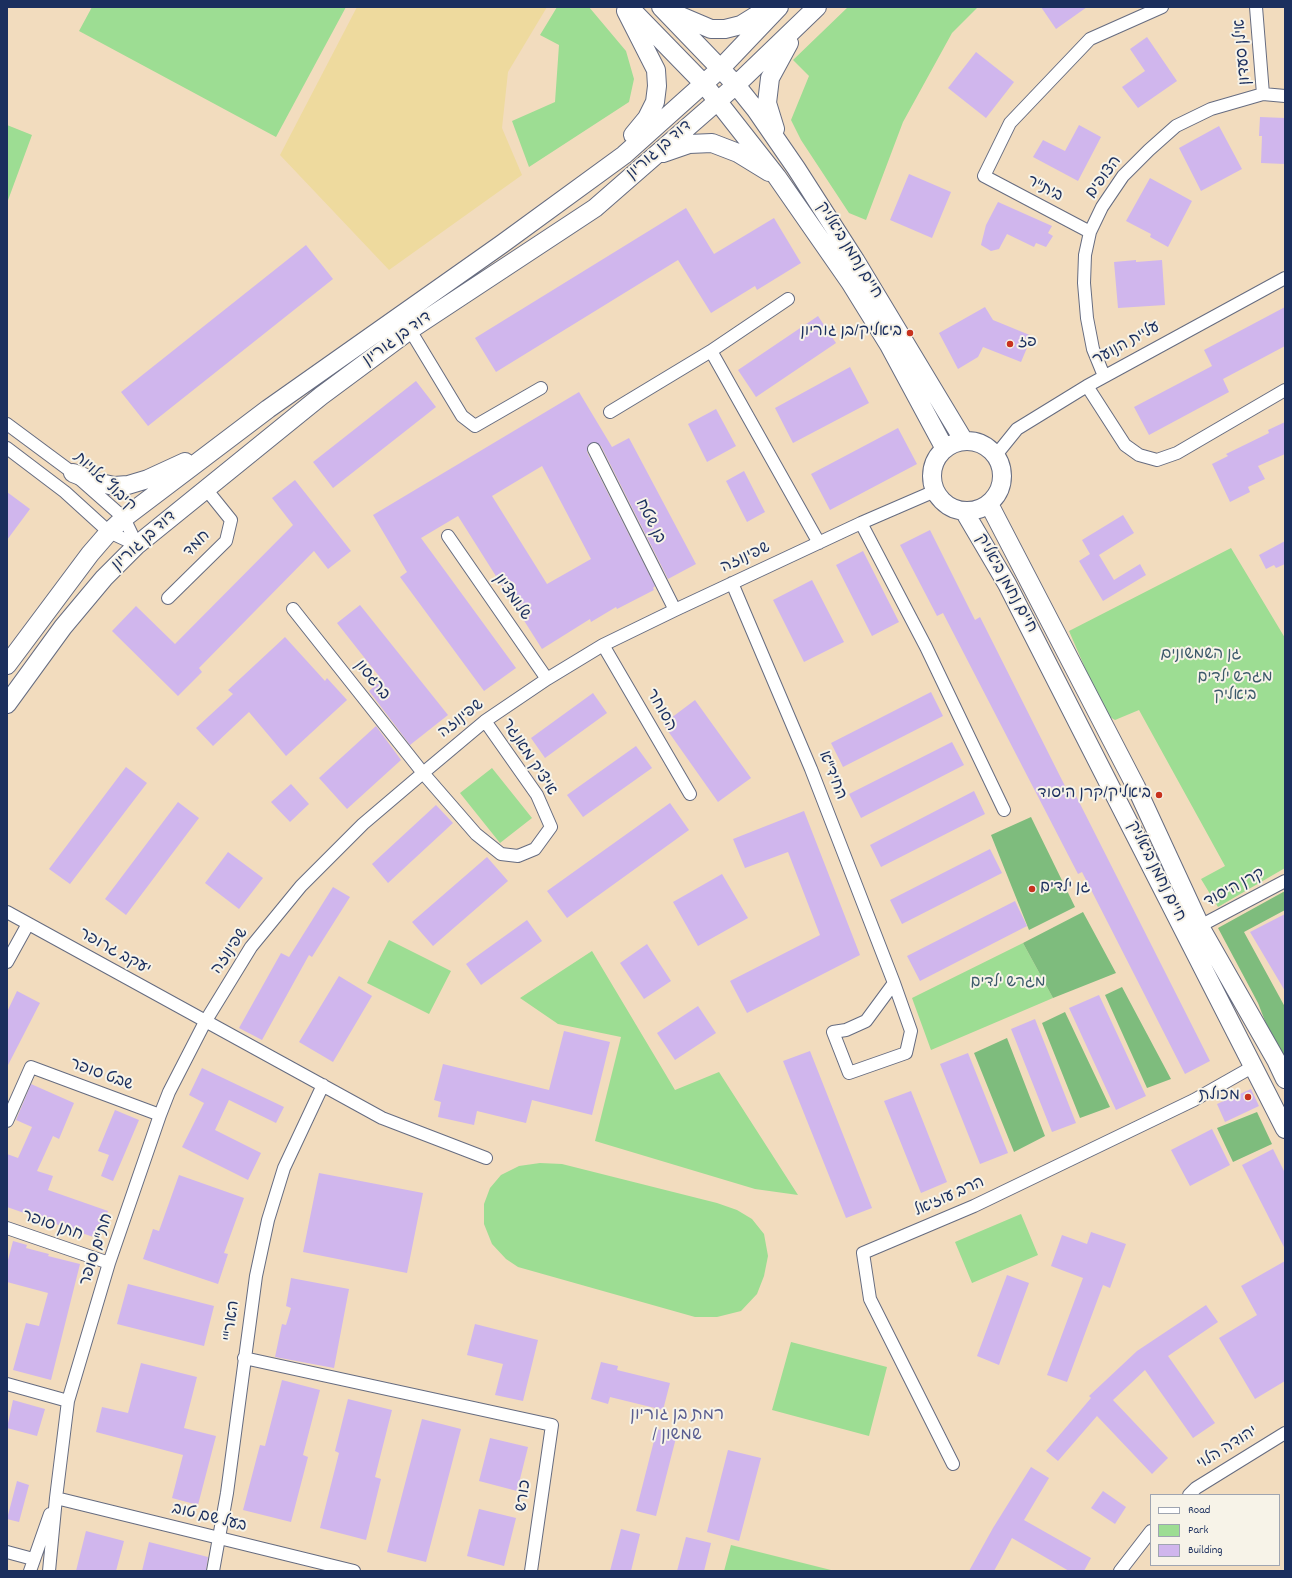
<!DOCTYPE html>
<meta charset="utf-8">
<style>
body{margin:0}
#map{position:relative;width:1292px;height:1578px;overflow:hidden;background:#f2dcbe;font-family:Dekko,sans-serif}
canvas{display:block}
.frame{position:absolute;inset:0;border:8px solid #1b2f5e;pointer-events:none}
.legend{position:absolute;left:1150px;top:1494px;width:130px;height:72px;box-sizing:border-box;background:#f7f3e8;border:1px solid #9fa5b1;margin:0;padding:5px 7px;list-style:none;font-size:12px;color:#1b2f5e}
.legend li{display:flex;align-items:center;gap:8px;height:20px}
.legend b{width:20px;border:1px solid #9fa5b1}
</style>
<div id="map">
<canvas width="1292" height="1578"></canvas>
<div class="frame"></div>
<ul class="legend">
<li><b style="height:5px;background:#fff"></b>Road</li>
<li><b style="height:11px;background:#9ddd93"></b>Park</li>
<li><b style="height:11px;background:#d0b6ed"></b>Building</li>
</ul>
</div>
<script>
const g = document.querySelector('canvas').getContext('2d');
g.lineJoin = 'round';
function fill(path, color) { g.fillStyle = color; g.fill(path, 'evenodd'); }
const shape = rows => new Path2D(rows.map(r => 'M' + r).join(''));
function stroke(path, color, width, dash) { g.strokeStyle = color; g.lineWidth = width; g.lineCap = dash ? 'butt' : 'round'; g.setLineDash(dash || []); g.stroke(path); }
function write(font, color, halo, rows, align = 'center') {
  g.font = font + ' Dekko,"Playpen Sans Hebrew",sans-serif'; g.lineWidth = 4; g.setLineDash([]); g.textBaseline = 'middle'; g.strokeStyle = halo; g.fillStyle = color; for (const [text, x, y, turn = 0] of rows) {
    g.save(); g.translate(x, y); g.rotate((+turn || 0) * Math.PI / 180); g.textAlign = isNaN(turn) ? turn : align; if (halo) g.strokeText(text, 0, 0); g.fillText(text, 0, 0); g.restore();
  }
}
fill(shape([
 [92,7,346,7,276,137,79,31],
 [557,7,589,7,626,51,634,79,629,102,529,167,512,121,555,102,559,45,540,35],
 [848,7,978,7,952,33,903,122,866,220,849,213,801,140,791,120,809,76,793,60],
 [7,125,32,135,7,203],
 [1231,548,1285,638,1285,868,1218,907,1201,879,1225,866,1139,710,1115,720,1105,714,1069,631],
 [492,768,532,818,500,843,460,793],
 [389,940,451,971,429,1014,367,983],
 [1023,943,1053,998,931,1050,912,998],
 [592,951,675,1090,719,1072,798,1195,755,1189,595,1141,621,1037,558,1024,520,998],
 [540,1163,562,1164,717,1203,737,1210,752,1219,764,1234,768,1256,764,1276,757,1294,741,1311,717,1317,695,1317,518,1267,506,1259,492,1244,484,1224,484,1204,490,1188,501,1175,519,1166],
 [1021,1214,1038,1255,972,1283,955,1242],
 [791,1342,887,1367,869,1436,772,1410],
 [731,1545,835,1571,724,1571]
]), '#9ddd93');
fill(shape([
 [1031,817,1075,907,1029,930,991,835],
 [1285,891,1285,910,1244,932,1285,1007,1285,1064,1270,1034,1258,1003,1218,928],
 [1083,912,1116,973,1053,998,1023,943],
 [1122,987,1171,1079,1147,1088,1105,995],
 [1065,1012,1110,1107,1080,1118,1042,1023],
 [1007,1038,1045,1136,1014,1152,974,1053],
 [1257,1112,1272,1144,1233,1162,1217,1128]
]), '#7ebc7d');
fill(shape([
 [357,7,547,7,508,72,502,128,522,175,389,270,280,155]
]), '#eeda9e');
fill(shape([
 [1041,7,1087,7,1056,29],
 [1147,37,1177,81,1138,108,1122,87,1145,71,1130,49],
 [976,52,1014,82,986,118,948,88],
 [1260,117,1285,118,1285,164,1261,163,1262,136,1259,136],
 [1079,125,1101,137,1078,181,1033,157,1043,140,1065,151],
 [1219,126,1242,169,1201,191,1179,148],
 [909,174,951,192,932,238,890,220],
 [1150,178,1192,201,1168,247,1150,237,1151,234,1126,221],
 [998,202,1052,226,1048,233,1053,236,1046,247,1036,243,1034,247,1007,234,999,249,991,251,981,245,986,225],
 [686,208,714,254,774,218,801,263,757,290,755,286,711,313,678,260,496,372,475,338],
 [306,245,333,279,148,426,121,392],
 [1136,260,1136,262,1162,260,1165,305,1118,308,1114,262],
 [985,307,993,320,1032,336,1021,362,983,347,978,357,958,369,939,333],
 [1285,307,1285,346,1223,379,1229,392,1149,435,1134,407,1212,366,1204,350],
 [818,316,836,343,756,397,738,370],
 [850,367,869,403,793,443,775,408],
 [416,381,436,407,333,488,313,462],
 [579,392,612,447,629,438,696,564,668,579,601,446,595,442,588,445,587,452,655,586,653,588,654,590,617,609,616,607,591,622,590,619,542,649,458,516,421,538,516,668,484,691,400,577,407,572,373,515],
 [542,466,591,559,547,584,492,496],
 [716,409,736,446,707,462,688,424],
 [1285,422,1285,454,1258,466,1265,479,1248,487,1250,492,1230,502,1212,464,1228,456,1226,454,1269,433,1268,430],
 [898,428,917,464,830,510,811,474],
 [744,471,765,512,747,522,726,481],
 [295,480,351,551,328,569,314,551,199,668,202,672,178,696,112,631,136,606,175,644,293,525,272,498],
 [7,492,30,509,7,540],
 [1123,515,1134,533,1099,555,1114,580,1140,564,1146,575,1103,601,1079,561,1090,554,1082,540],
 [930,530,975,620,980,617,1066,788,1071,786,1210,1061,1185,1074,1082,872,1078,874,943,613,937,616,900,545],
 [1285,541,1285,564,1276,568,1274,565,1266,569,1259,555],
 [863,551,899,622,872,636,836,565],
 [812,580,844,642,804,662,773,600],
 [360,605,448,715,410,745,369,691,382,680,337,623],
 [285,637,325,681,327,678,347,700,286,756,249,712,213,746,196,728,233,694,228,690],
 [931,692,943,716,843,767,831,743],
 [593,693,607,713,545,758,531,738],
 [695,700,751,778,718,802,663,724],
 [376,726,401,760,347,809,319,778],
 [952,742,964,765,861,818,849,794],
 [636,746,652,768,583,817,567,795],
 [126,767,147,783,70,884,49,869],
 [291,784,309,804,290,822,271,802],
 [974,791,985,814,881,867,870,845],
 [178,802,199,818,126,915,105,899],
 [670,803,689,830,567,918,547,891],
 [436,805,453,823,388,883,372,864],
 [804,811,860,955,747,1013,730,981,820,935,788,852,745,868,733,839],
 [990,849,1002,873,902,924,890,900],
 [228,852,263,878,239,909,205,883],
 [487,857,508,881,433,946,412,922],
 [722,874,748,918,698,946,673,902],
 [333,887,350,897,312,957,309,955,262,1040,239,1028,281,953,289,957],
 [1015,901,1027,926,920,981,907,956],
 [1285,914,1285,991,1250,932],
 [527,920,542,941,481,985,466,964],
 [647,944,671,981,644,999,620,963],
 [339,976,372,996,333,1062,299,1042],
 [17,991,40,1003,7,1067,7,1012],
 [1099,995,1146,1096,1116,1110,1069,1008],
 [698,1006,716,1033,675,1060,657,1033],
 [1035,1019,1076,1123,1052,1132,1011,1029],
 [564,1031,610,1042,592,1115,532,1100,526,1123,477,1111,474,1125,438,1117,441,1102,434,1100,443,1064,549,1090],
 [810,1051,872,1208,846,1218,783,1061],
 [968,1053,1008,1153,980,1164,940,1064],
 [202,1068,284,1107,276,1123,229,1100,215,1130,261,1153,248,1180,182,1147,204,1103,189,1095],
 [31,1084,74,1103,59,1139,53,1136,37,1171,53,1176,48,1190,108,1211,99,1239,7,1207,7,1154,18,1158,32,1127,16,1120],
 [1251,1089,1259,1106,1225,1122,1217,1104],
 [911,1091,947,1182,921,1193,884,1101],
 [115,1110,139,1120,113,1181,101,1176,109,1155,98,1151],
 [1212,1129,1230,1165,1190,1186,1171,1150],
 [1273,1149,1285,1173,1285,1249,1242,1165],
 [319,1173,423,1193,407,1273,303,1252],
 [179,1175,244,1198,224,1253,228,1254,218,1284,143,1259,153,1229,159,1231],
 [1091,1232,1126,1244,1110,1288,1103,1285,1067,1382,1047,1375,1083,1278,1051,1266,1062,1235,1087,1244],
 [13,1241,27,1245,26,1248,49,1254,48,1256,80,1264,51,1380,13,1370,26,1323,39,1326,48,1293,7,1282,7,1264],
 [1285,1261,1285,1381,1255,1399,1219,1338,1257,1315,1241,1286],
 [1007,1275,1029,1283,999,1365,977,1356],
 [291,1278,349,1289,334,1368,275,1357,282,1324,286,1325,291,1308,286,1306],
 [128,1284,214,1306,204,1346,117,1324],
 [1206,1305,1218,1322,1168,1356,1215,1423,1193,1438,1145,1370,1113,1400,1168,1458,1152,1474,1097,1416,1058,1461,1046,1451,1091,1398,1089,1396,1137,1351],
 [475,1324,538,1340,523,1401,495,1395,503,1364,467,1355],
 [601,1362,618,1366,617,1370,670,1383,663,1410,610,1397,608,1404,591,1399],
 [141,1363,197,1377,184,1428,216,1436,198,1505,172,1498,183,1455,96,1432,102,1407,128,1413],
 [282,1380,320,1390,303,1455,308,1457,291,1522,243,1510,260,1445,265,1446],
 [348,1399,392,1410,375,1477,381,1479,366,1540,320,1528,339,1453,335,1451],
 [13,1400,45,1409,37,1436,7,1428],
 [422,1419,461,1429,426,1562,387,1552],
 [657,1429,677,1434,656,1516,636,1511],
 [490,1438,528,1447,517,1491,479,1481],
 [728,1450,761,1458,739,1541,707,1532],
 [1031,1467,1049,1478,1024,1520,1091,1558,1084,1571,1069,1571,1012,1538,994,1571,969,1571,993,1528],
 [17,1481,29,1485,19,1522,7,1519],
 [1103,1491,1126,1507,1115,1524,1091,1508],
 [479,1509,516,1518,504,1566,467,1556],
 [621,1529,640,1534,631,1571,610,1571],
 [86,1531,124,1541,116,1571,76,1571],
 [686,1537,711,1543,704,1571,677,1571],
 [149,1542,208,1557,206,1571,142,1571]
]), '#d0b6ed');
const street = shape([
 [1256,7,1263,94],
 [1090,232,984,176,1010,123,1090,39,1162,7],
 [410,330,462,416,475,426,541,388],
 [711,351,819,543],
 [1104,376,1093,349,1087,318,1084,283,1085,255,1090,232,1102,207,1123,176,1149,150,1176,126,1211,109,1263,94,1285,96],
 [1087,386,1125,445,1139,455,1157,460,1177,453,1285,390],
 [610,412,711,351,788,299],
 [7,424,73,473,124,518,137,545],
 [7,448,65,492,109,532,137,545],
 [594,449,675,610],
 [996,455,1017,429,1087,386,1285,278],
 [861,523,926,647,1004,810],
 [448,536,547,679],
 [732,583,811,769,894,983,911,1031,906,1053,849,1073,833,1032,846,1030,866,1021,894,983],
 [168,598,226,541,231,520,206,489],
 [293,609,423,773,476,834,501,854,518,856,535,849,551,827,537,795,485,721],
 [603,645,690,794],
 [7,912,382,1118,486,1158],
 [1200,926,1285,881],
 [7,962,28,924],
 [7,1121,31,1067,160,1115],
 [7,1228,109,1263],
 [244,1358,552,1425,531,1571],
 [7,1384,68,1401],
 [953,1464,870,1299,863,1253,974,1206,1194,1100,1254,1066],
 [1189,1495,1196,1488,1285,1433],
 [56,1498,354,1571],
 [7,1552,33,1559],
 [30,1571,50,1514],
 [49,1571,56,1498,68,1401,109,1263,160,1115,169,1092,205,1022,251,947,301,886,363,824,423,773,485,721,547,679,603,645,675,610,861,523,935,491],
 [213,1571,227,1493,256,1276,268,1220,284,1168,323,1085],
 [1120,1571,1151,1531]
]);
const secondary = shape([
 [629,7,704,84,777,177,850,282,889,345,945,449],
 [661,7,736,85,756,110,796,168,855,260,964,441],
 [626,11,656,70,657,86,655,102,647,118,633,135],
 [671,12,711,29,725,29,741,25,770,7],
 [775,129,767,103,770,78,789,43],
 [663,153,689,144,712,143,738,153,769,172],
 '932 476a35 35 0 1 1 70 0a35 35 0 1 1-70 0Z',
 [73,473,96,482,114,486,128,485,148,479,185,462],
 [989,504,1136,787,1203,932,1276,1060,1285,1079],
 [964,511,1007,584,1285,1129],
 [7,665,90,554,109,532,124,518,268,409,502,244,624,155,720,69,779,7],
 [7,704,63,627,104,578,137,545,321,396,410,330,595,208,736,85,817,7]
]);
stroke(street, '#666c80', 14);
stroke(secondary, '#666c80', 20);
stroke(street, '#fff', 12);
stroke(secondary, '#fff', 18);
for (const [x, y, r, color] of [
 [910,333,4,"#c8321e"],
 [1010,344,4,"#c8321e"],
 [1159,795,4,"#c8321e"],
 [1032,889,4,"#c8321e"],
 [1248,1097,4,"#c8321e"]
]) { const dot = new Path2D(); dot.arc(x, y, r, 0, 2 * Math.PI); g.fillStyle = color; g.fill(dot); stroke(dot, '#f7f3e8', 1.5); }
write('16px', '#1b2f5e', '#f7f3e8', [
 ["אילן סעדון",1244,52,-95],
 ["דוד בן גוריון",660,151,-41],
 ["הצופים",1105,178,-53],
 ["בית\"ר",1044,190,28],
 ["חיים נחמן ביאליק",848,251,58],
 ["דוד בן גוריון",398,340,-36],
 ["עליית הנוער",1127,345,-29],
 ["קיבוץ גלויות",104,483,43],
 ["בן שטח",649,522,63],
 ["דוד בן גוריון",145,542,-42],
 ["חמד",198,545,-45],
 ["שפינוזה",746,559,-25],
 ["חיים נחמן ביאליק",1005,584,61],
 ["שלומציון",511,598,55],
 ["ברגסון",371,681,51],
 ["הסוחר",660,711,60],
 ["שפינוזה",462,720,-38],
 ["איציק מאנגר",528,758,57],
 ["החיד\"א",831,776,68],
 ["חיים נחמן ביאליק",1155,872,63],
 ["קרן היסוד",1235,889,-28],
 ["שפינוזה",231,952,-56],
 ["יעקב גרופר",114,953,29],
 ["שבט סופר",101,1076,20],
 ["הרב עוזיאל",950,1198,-24],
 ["חתן סופר",52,1227,19],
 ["חת\"ם סופר",98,1250,-72],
 ["האר\"י",233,1321,-82],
 ["יהודה הלוי",1228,1449,-32],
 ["כורש",525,1496,-82],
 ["בעל שם טוב",209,1519,14]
]);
write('16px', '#1b2f5e', '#f7f3e8', [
 ["ביאליק/בן גוריון",902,333],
 ["פז",1018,344,"left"],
 ["ביאליק/קרן היסוד",1151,795],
 ["גן ילדים",1040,889,"left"],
 ["מכולת",1240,1097]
], 'right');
write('16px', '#3c5a6b', '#f7f3e8', [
 ["גן השמשונים",1201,656],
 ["מגרש ילדים",1235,679],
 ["ביאליק",1235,697],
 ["מגרש ילדים",1008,984]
]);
write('17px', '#5a5e90', '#f7f3e8', [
 ["רמת בן גוריון",677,1417],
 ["/ שמשון",677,1437]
]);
</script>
